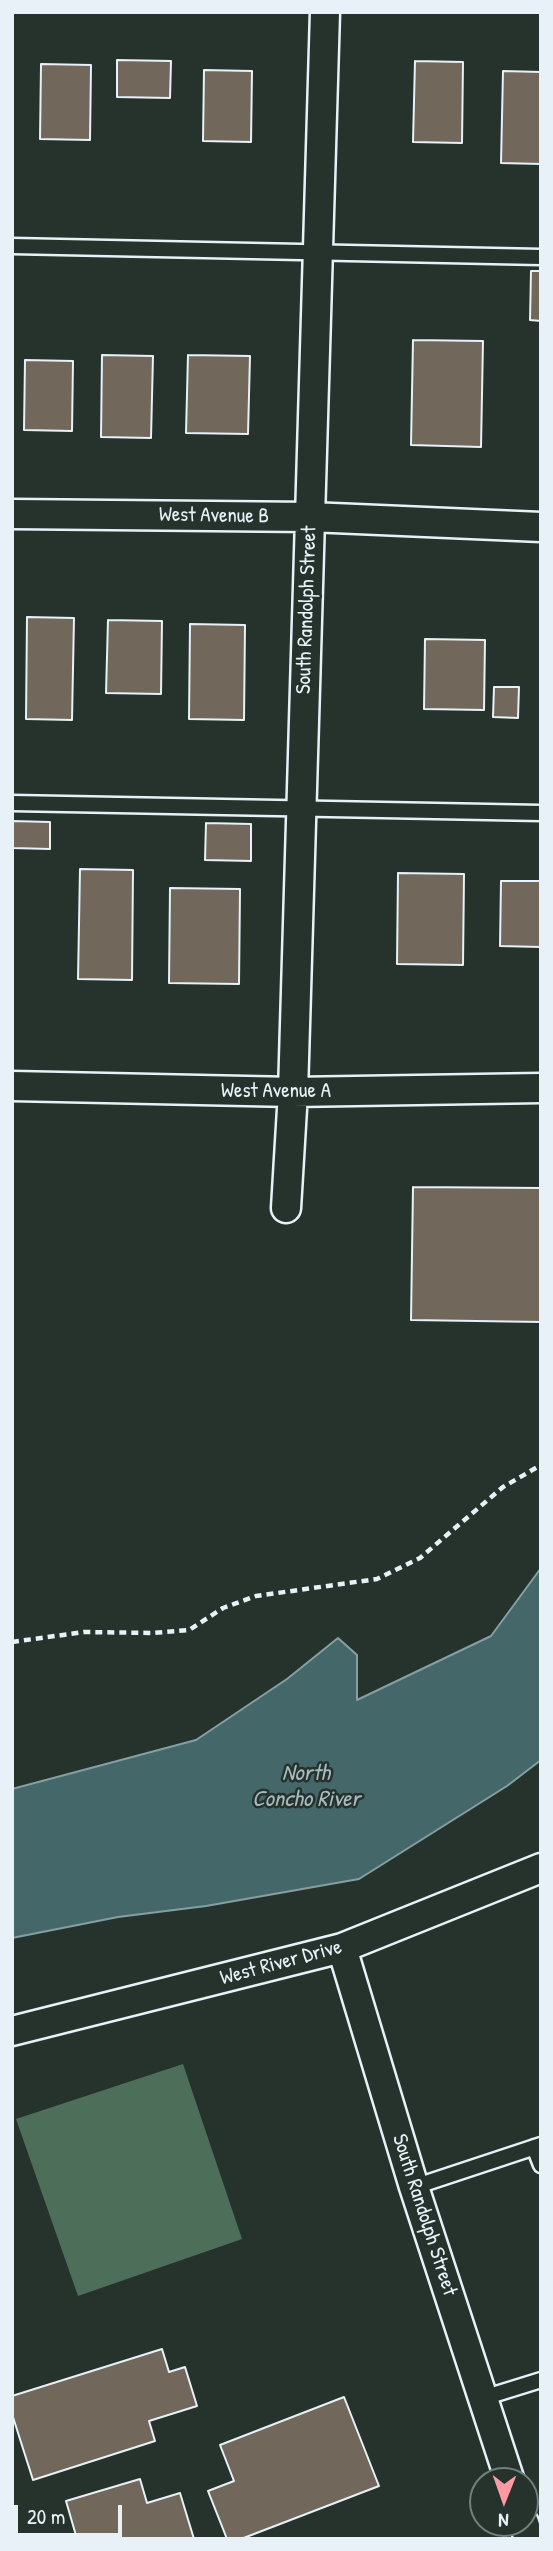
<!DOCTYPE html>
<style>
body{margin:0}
#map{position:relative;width:553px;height:2551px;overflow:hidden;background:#26332d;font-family:"Patrick Hand",sans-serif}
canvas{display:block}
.frame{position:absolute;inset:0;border:14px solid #e8f1f8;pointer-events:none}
.north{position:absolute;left:469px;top:2467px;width:70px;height:70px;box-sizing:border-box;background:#26332d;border:2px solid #747f7e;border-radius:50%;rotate:181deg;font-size:19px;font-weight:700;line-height:28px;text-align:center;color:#e8f1f8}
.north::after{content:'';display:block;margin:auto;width:24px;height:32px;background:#ff9aa2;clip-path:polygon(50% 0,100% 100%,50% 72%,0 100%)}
.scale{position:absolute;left:14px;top:2505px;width:108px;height:32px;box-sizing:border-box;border:4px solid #e8f1f8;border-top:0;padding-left:9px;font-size:21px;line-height:24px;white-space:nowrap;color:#e8f1f8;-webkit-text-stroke:5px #26332d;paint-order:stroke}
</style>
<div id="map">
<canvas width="553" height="2551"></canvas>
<div class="frame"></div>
<div class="north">N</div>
<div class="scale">20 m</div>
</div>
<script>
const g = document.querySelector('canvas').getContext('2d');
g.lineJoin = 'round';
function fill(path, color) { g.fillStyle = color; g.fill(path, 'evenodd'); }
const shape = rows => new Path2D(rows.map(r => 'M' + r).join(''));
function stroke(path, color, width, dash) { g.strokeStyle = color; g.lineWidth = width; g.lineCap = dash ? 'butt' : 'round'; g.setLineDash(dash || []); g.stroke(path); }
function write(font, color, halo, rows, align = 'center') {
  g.font = font + ' "Patrick Hand",sans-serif'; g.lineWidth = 5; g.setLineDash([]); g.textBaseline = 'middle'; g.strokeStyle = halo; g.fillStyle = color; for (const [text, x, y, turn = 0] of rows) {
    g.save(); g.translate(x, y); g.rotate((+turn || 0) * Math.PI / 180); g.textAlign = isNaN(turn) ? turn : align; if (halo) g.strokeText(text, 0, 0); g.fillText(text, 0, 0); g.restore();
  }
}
fill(shape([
 [183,2064,242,2239,78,2296,16,2119]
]), '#4d6f5a');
const water = shape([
 [541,1568,541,1760,507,1786,359,1879,206,1906,118,1917,12,1938,12,1789,196,1740,287,1679,338,1638,357,1655,357,1700,491,1636,541,1568]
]);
fill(water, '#446869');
stroke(water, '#869fa2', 2);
const building = shape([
 [117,60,171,61,170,98,117,97,117,60],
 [415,61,463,62,462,143,413,142,415,61],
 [41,64,91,65,90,140,40,139,41,64],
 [204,70,252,71,251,142,203,141,204,70],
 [503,71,541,72,541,164,501,163,503,71],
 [531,271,541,271,541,321,530,320,531,271],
 [413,340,483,341,481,447,411,445,413,340],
 [102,355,153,356,151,438,101,437,102,355],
 [188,355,250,356,248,434,186,433,188,355],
 [25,360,73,361,72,431,24,430,25,360],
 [27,617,74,618,72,720,26,719,27,617],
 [108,620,162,621,161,694,106,693,108,620],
 [190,624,245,625,244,720,189,719,190,624],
 [425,639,485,640,484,710,424,709,425,639],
 [494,687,519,687,518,718,493,717,494,687],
 [12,821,50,822,50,849,12,848,12,821],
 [206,823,251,824,251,861,205,860,206,823],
 [80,869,133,870,132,980,78,979,80,869],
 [398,873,464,874,463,965,397,964,398,873],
 [501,881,541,881,541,947,500,946,501,881],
 [170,888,240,889,239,984,169,983,170,888],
 [413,1187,541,1188,541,1322,411,1320,413,1187],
 [162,2349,169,2372,185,2367,197,2406,149,2421,155,2441,33,2480,12,2414,12,2396,162,2349],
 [344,2397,379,2486,241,2539,227,2539,208,2491,234,2481,220,2445,344,2397],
 [140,2479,147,2503,180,2493,194,2539,77,2539,66,2501,140,2479]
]);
fill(building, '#72675b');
stroke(building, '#e8f1f8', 2);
const service = shape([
 [12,246,541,257],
 [12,803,541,813],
 [534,2147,541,2165],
 [414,2187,541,2145],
 [483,2398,541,2380]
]);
const minor = shape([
 [12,514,310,517,541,527],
 [12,1086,293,1092,541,1088],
 [286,1208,293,1092,325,12],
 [342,1948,414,2187,510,2481],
 [12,2031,342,1948,541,1868],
 [524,2523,529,2539]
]);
stroke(service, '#e8f1f8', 19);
stroke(minor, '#e8f1f8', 33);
stroke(shape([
 [12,1642,84,1632,153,1633,189,1630,223,1608,256,1596,377,1579,420,1558,503,1487,541,1465]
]), '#e8f1f8', 4.5, [7, 5]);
stroke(service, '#26332d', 14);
stroke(minor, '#26332d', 28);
write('21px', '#e8f1f8', '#26332d', [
 ["West Avenue B",214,516,1],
 ["South Randolph Street",307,610,-88],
 ["West Avenue A",276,1091],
 ["West River Drive",281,1963,-15],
 ["South Randolph Street",424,2215,72]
]);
write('italic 23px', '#a6babf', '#26332d', [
 ["North",306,1774],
 ["Concho River",306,1800]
]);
</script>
